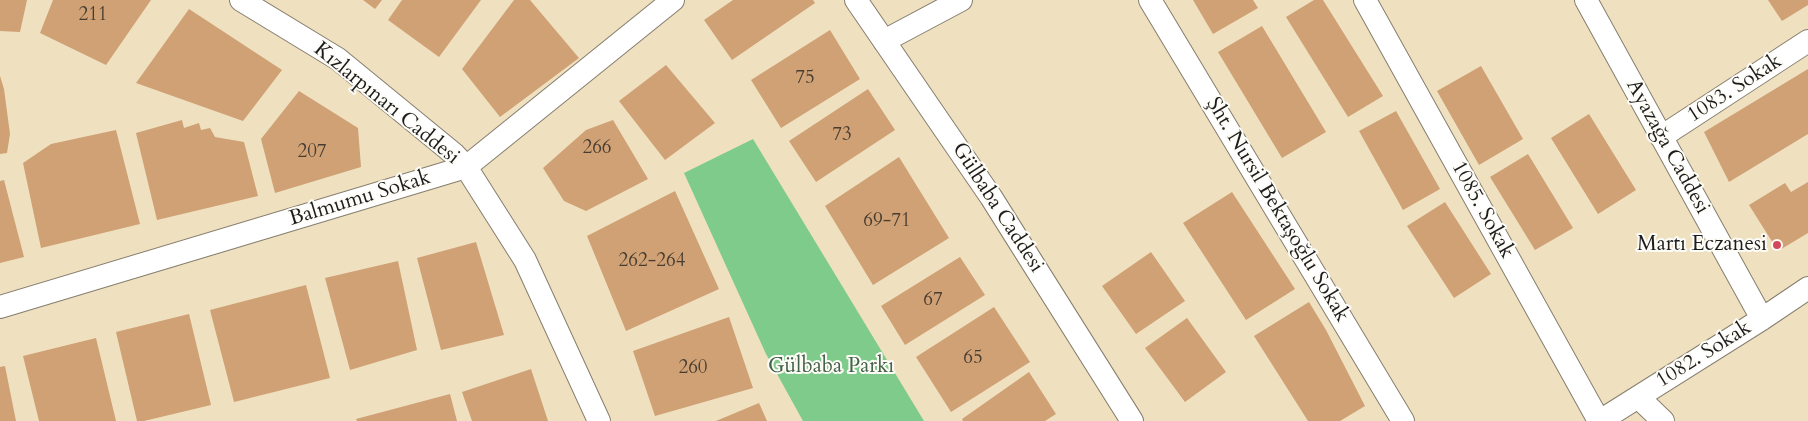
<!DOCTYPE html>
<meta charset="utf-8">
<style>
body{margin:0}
canvas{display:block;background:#efe0c0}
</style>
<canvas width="1808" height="421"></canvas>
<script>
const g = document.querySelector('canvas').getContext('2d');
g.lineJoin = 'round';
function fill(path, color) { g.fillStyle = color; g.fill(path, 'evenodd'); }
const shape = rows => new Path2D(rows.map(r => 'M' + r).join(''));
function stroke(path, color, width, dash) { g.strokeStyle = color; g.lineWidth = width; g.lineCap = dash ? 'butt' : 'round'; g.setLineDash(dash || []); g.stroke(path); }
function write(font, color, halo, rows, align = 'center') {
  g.font = font + ' Cardo,serif'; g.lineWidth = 4; g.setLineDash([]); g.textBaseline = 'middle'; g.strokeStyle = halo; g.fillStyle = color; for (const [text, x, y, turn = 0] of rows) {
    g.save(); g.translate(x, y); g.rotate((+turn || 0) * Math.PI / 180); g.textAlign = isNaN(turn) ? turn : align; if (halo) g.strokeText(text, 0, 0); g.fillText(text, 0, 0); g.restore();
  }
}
fill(shape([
 [753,139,924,421,803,421,766,354,684,173]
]), '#7ecb8b');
fill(shape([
 [0,0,27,0,20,32,0,31],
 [53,0,151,0,106,65,40,33],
 [363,0,382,0,375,9],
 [402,0,481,0,439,57,388,20],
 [514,0,530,0,579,58,500,117,462,69],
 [733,0,813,0,815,3,732,60,704,20],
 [1193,0,1253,0,1258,8,1213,34],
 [1314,0,1323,0,1383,96,1348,117,1286,17],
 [1768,0,1808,0,1808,5,1782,21],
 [189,9,282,70,243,121,136,83],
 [1262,26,1326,132,1282,158,1218,52],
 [830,30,860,79,781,128,751,80],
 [666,65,715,123,665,160,619,101],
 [1481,66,1523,139,1479,165,1437,91],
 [1808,69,1808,134,1729,182,1704,132],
 [0,76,4,89,10,134,7,153,0,154],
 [868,89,895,130,816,182,789,141],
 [299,91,358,128,361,167,275,193,261,139],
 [1396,111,1440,189,1403,210,1359,131],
 [1589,114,1636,190,1598,214,1551,138],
 [182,120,184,128,199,123,201,130,210,128,215,137,244,142,258,196,157,220,136,133],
 [613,120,648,179,586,211,564,201,543,168,586,130],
 [116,130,140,224,41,248,23,163,51,144],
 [1528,154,1573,228,1535,250,1490,177],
 [899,157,949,238,873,285,825,206],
 [4,180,24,257,0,263,0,181],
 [1808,182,1808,233,1778,251,1749,205,1785,183,1791,192],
 [675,191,719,289,626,331,587,236],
 [1232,192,1295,289,1246,320,1183,223],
 [1445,202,1491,274,1454,298,1407,226],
 [476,242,504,335,441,350,417,258],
 [1151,252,1185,301,1136,334,1102,286],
 [960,257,985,295,905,345,881,306],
 [398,261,417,350,350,370,325,278],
 [306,285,330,378,234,402,210,310],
 [1309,302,1326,330,1365,406,1340,421,1308,421,1254,336],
 [994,307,1030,362,951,412,916,357],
 [189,314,211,405,144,421,137,421,116,332],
 [729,317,753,388,655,416,633,351],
 [1187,318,1226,372,1185,402,1145,348],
 [96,338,116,421,39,421,23,356],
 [5,366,16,421,0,421,0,367],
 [531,369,548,421,472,421,462,392],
 [1029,372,1056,414,1045,421,963,421,962,419],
 [450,394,457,421,357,421,356,419],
 [759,403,767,421,716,421]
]), '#cfa174');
const minor = shape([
 [241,0,338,59,454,154,466,167,525,260,599,421],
 [856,0,991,197,1132,421],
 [1150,0,1403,421],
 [1365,0,1599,421],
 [1586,0,1762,319],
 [884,41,961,0],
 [1661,137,1808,41],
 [0,307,466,167,673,0],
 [1638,397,1663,421],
 [1600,421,1762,319,1808,288]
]);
stroke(minor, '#867e6e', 24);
stroke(minor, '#fff', 22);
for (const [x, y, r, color] of [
 [1777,245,5,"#d1495b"]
]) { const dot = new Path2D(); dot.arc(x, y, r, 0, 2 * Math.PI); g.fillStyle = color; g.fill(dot); stroke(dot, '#fdfcf7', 2); }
write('19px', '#493d32', null, [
 ["211",93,16],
 ["75",805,79],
 ["73",842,136],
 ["266",597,149],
 ["207",312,153],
 ["69-71",887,222],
 ["262-264",652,262],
 ["67",933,301],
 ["65",973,359],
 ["260",693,369]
]);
write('21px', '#1c1c1c', '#fdfcf7', [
 ["1083. Sokak",1735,89,-33],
 ["Kızlarpınarı Caddesi",386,104,39],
 ["Ayazağa Caddesi",1667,147,61],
 ["Balmumu Sokak",360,199,-17],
 ["Gülbaba Caddesi",997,208,57],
 ["Şht. Nursil Bektaşoğlu Sokak",1277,210,59],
 ["1085. Sokak",1482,210,61],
 ["1082. Sokak",1704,355,-32]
]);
write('21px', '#1c1c1c', '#fdfcf7', [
 ["Martı Eczanesi",1767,245]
], 'right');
write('21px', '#436248', '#fdfcf7', [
 ["Gülbaba Parkı",831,367]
]);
</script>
